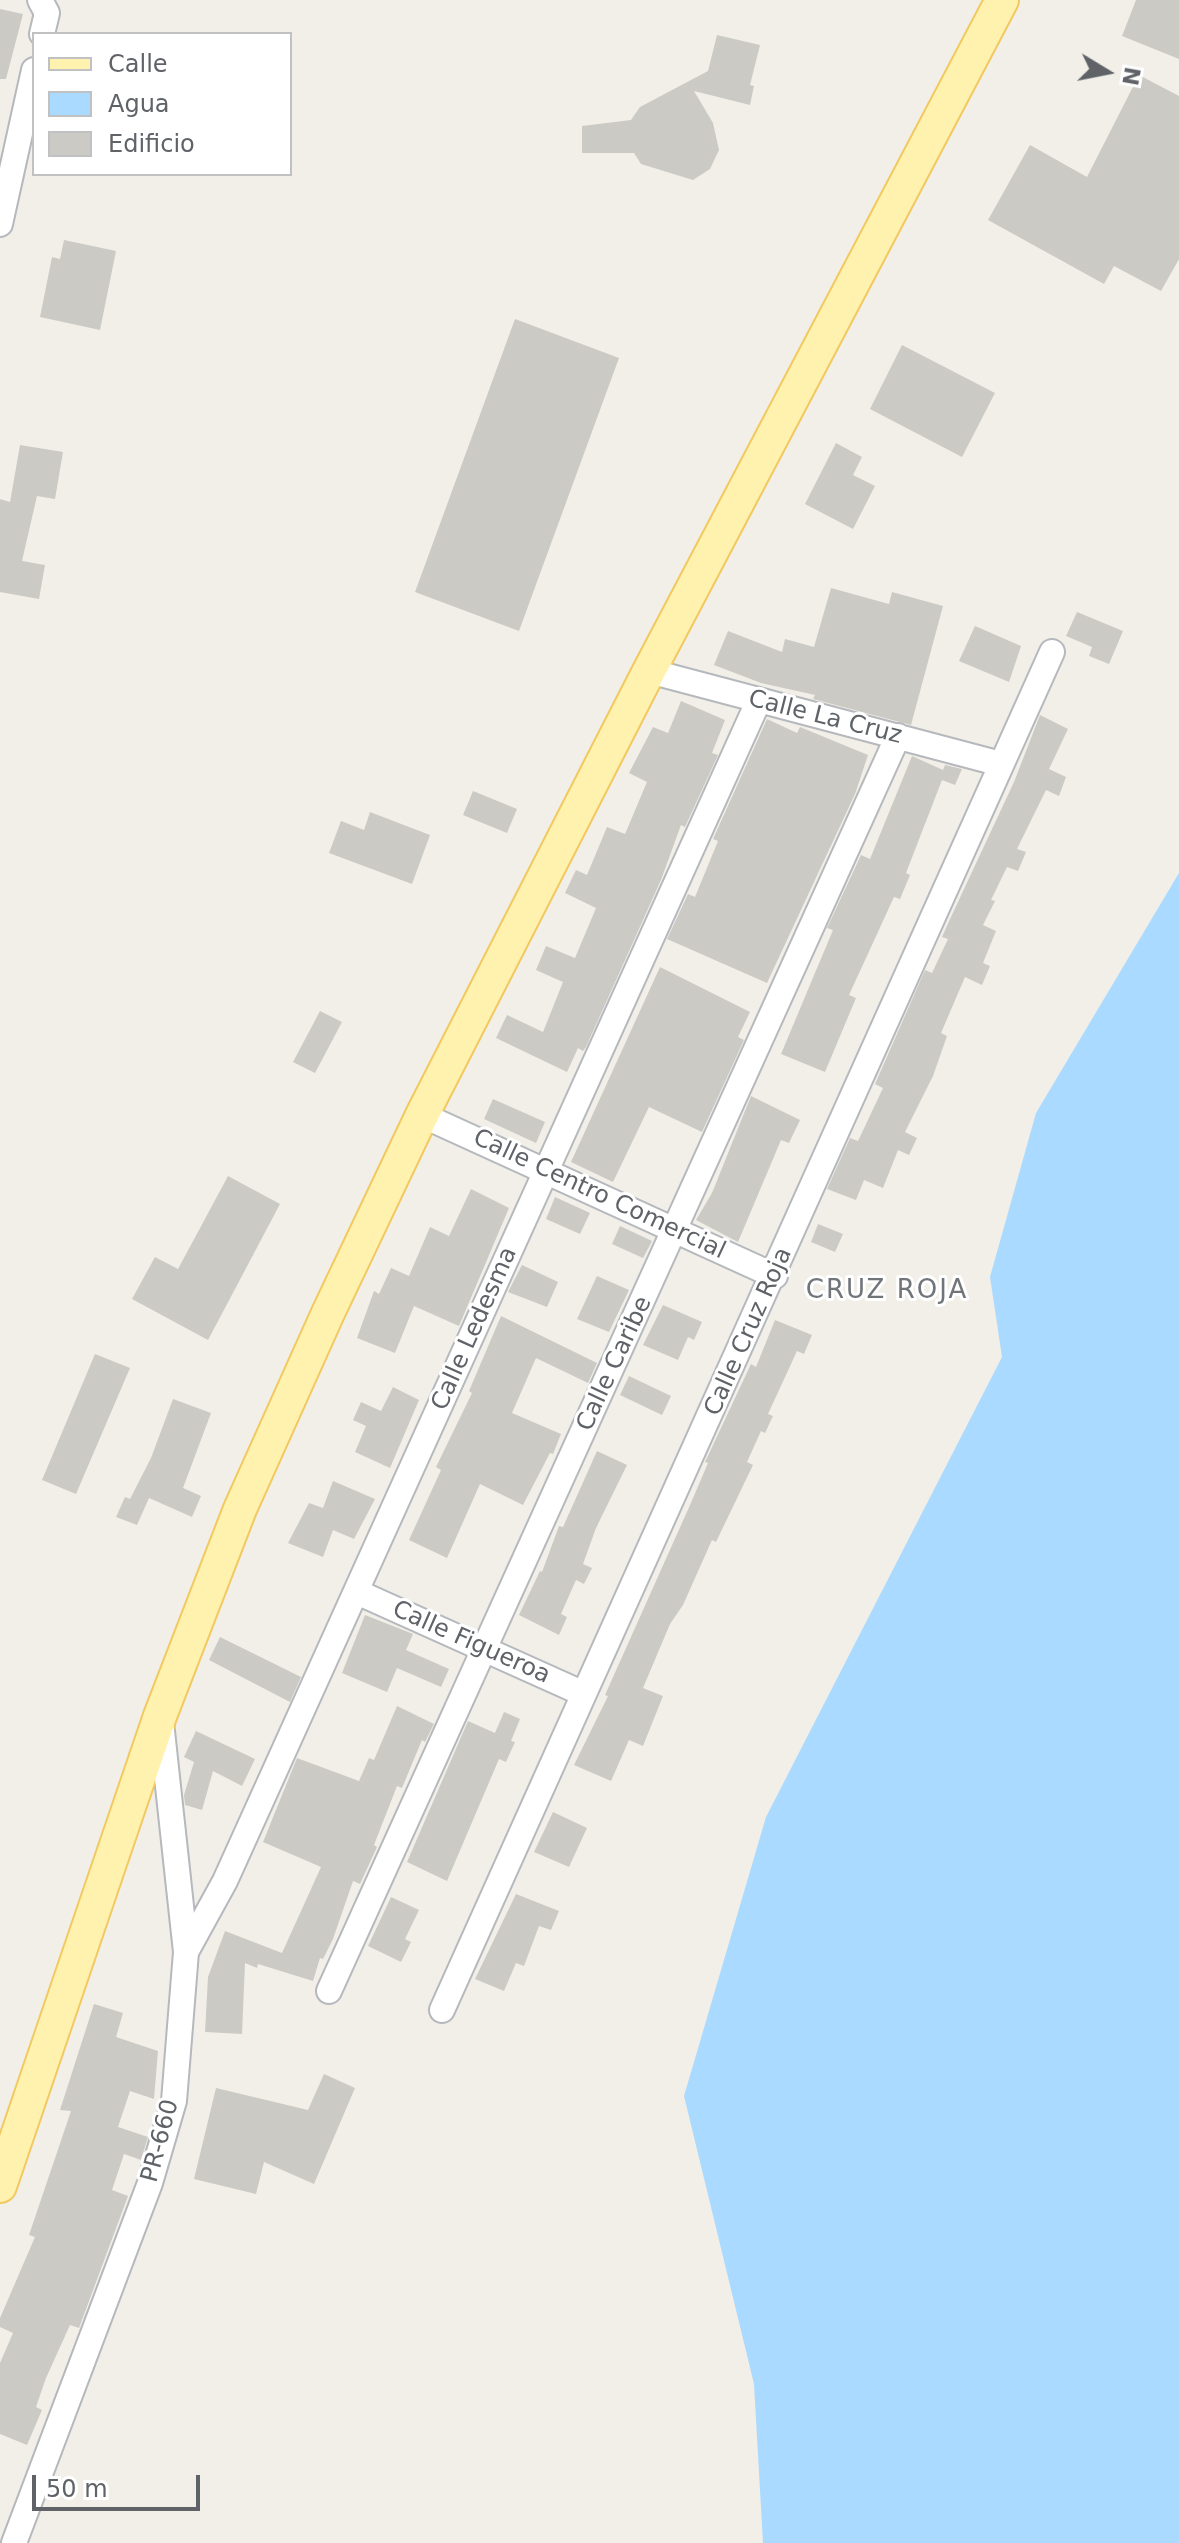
<!DOCTYPE html>
<style>
body{margin:0}
#map{position:relative;width:1179px;height:2543px;overflow:hidden;background:#f1efe8;font-family:"DejaVu Sans",sans-serif}
canvas{display:block}
.legend{position:absolute;left:32px;top:32px;width:260px;height:144px;box-sizing:border-box;background:#fff;border:2px solid #bfc1c3;margin:0;padding:10px 14px;list-style:none;font-size:24px;color:#5f6368}
.legend li{display:flex;align-items:center;gap:16px;height:40px}
.legend b{width:40px;border:2px solid #bfc1c3}
.north{position:absolute;left:1067px;top:32px;width:80px;height:80px;-webkit-text-stroke:6px #fff;paint-order:stroke;rotate:100deg;font-size:22px;font-weight:700;line-height:32px;text-align:center;color:#5f6368}
.north::after{content:'';display:block;margin:auto;width:28px;height:36px;background:#5f6368;clip-path:polygon(50% 0,100% 100%,50% 72%,0 100%)}
.scale{position:absolute;left:32px;top:2475px;width:168px;height:36px;box-sizing:border-box;border:4px solid #5f6368;border-top:0;padding-left:10px;font-size:24px;line-height:28px;white-space:nowrap;color:#5f6368;-webkit-text-stroke:6px #fff;paint-order:stroke}
</style>
<div id="map">
<canvas width="1179" height="2543"></canvas>
<ul class="legend">
<li><b style="height:10px;background:#fff2af"></b>Calle</li>
<li><b style="height:22px;background:#aadaff"></b>Agua</li>
<li><b style="height:22px;background:#cccac5"></b>Edificio</li>
</ul>
<div class="north">N</div>
<div class="scale">50 m</div>
</div>
<script>
const g = document.querySelector('canvas').getContext('2d');
g.lineJoin = 'round';
function fill(path, color) { g.fillStyle = color; g.fill(path, 'evenodd'); }
const shape = rows => new Path2D(rows.map(r => 'M' + r).join(''));
function stroke(path, color, width, dash) { g.strokeStyle = color; g.lineWidth = width; g.lineCap = dash ? 'butt' : 'round'; g.setLineDash(dash || []); g.stroke(path); }
function write(font, color, halo, rows, align = 'center') {
  g.font = font + ' "DejaVu Sans",sans-serif'; g.lineWidth = 6; g.setLineDash([]); g.textBaseline = 'middle'; g.strokeStyle = halo; g.fillStyle = color; for (const [text, x, y, turn = 0] of rows) {
    g.save(); g.translate(x, y); g.rotate((+turn || 0) * Math.PI / 180); g.textAlign = isNaN(turn) ? turn : align; if (halo) g.strokeText(text, 0, 0); g.fillText(text, 0, 0); g.restore();
  }
}
fill(shape([
 [1179,873,1179,2543,763,2543,754,2384,684,2096,766,1817,1002,1357,990,1277,1036,1113]
]), '#aadaff');
fill(shape([
 [1136,0,1179,0,1179,59,1122,36],
 [0,9,23,14,6,79,0,79],
 [717,35,760,45,750,85,754,86,750,105,694,91,713,123,719,150,710,169,693,180,641,164,634,153,582,153,582,126,631,120,640,107,708,71],
 [1139,75,1179,96,1179,259,1161,291,1114,266,1104,284,988,220,1030,145,1087,177],
 [64,240,116,251,100,330,40,317,52,257,60,259],
 [515,319,619,358,519,631,415,592],
 [902,345,995,393,962,457,870,409],
 [836,443,862,457,853,475,875,486,853,529,805,504],
 [20,445,63,452,55,499,37,496,22,561,45,565,39,599,0,592,0,499,10,502],
 [831,588,889,604,892,592,943,606,911,725,813,699,815,695,761,683,714,665,728,631,782,652,785,639,814,647],
 [1077,612,1123,631,1109,664,1089,656,1092,647,1066,636],
 [975,626,1021,646,1009,682,959,661],
 [681,701,725,720,712,753,718,755,685,827,681,825,661,880,586,1047,583,1051,578,1048,567,1072,496,1038,507,1015,543,1032,563,982,536,970,546,946,575,958,596,908,565,893,576,870,587,875,607,827,625,834,647,782,629,773,653,727,668,733],
 [1040,715,1068,729,1049,769,1066,777,1059,796,1046,790,1017,849,1026,852,1018,871,1007,867,991,900,995,901,983,925,996,931,983,963,990,966,982,985,965,977,941,1033,947,1036,933,1076,905,1132,917,1138,909,1155,898,1150,883,1188,864,1180,856,1200,827,1189,850,1138,858,1141,883,1088,875,1084,925,970,932,973,948,939,942,937,950,919,1014,782],
 [767,719,797,733,800,727,868,755,855,794,767,983,667,939,688,894,695,897,718,841,713,839],
 [912,756,943,770,945,765,962,769,955,785,942,780,906,873,910,875,900,899,894,897,849,995,856,998,825,1072,781,1054,833,930,827,928,861,855,870,859],
 [473,791,517,809,507,833,463,815],
 [370,812,430,835,412,884,329,853,341,821,364,830],
 [660,967,750,1012,738,1037,744,1040,702,1132,649,1107,613,1182,571,1162],
 [320,1011,342,1022,315,1073,293,1062],
 [751,1096,800,1120,789,1143,781,1140,738,1242,696,1220,712,1193],
 [493,1099,545,1122,536,1143,484,1119],
 [228,1176,280,1204,208,1340,132,1299,155,1257,178,1269],
 [471,1189,509,1208,459,1326,414,1306,395,1353,357,1338,374,1291,379,1294,391,1268,409,1276,430,1227,449,1236],
 [555,1197,590,1213,580,1234,546,1219],
 [818,1224,843,1234,835,1252,811,1242],
 [620,1226,652,1241,643,1258,612,1244],
 [522,1265,558,1282,547,1307,508,1292],
 [597,1276,629,1290,609,1332,577,1319],
 [663,1305,702,1322,694,1340,688,1337,678,1360,643,1345],
 [501,1316,597,1363,588,1383,536,1358,512,1413,561,1434,553,1454,550,1453,523,1505,480,1484,447,1558,409,1540,441,1470,436,1467,472,1393,469,1391],
 [775,1320,812,1335,804,1354,797,1351,768,1414,773,1416,765,1433,761,1431,747,1462,753,1465,716,1542,712,1540,683,1605,670,1624,643,1688,663,1696,643,1746,629,1740,611,1781,574,1765,608,1696,605,1695,690,1505,708,1463,705,1462,751,1364,756,1367],
 [95,1354,130,1368,76,1494,42,1480],
 [629,1376,671,1396,662,1415,620,1395],
 [393,1387,419,1400,390,1468,355,1452,366,1426,353,1420,361,1402,381,1411],
 [173,1399,211,1413,183,1488,201,1496,192,1517,149,1498,137,1525,116,1517,125,1497,130,1499,151,1458],
 [597,1451,627,1465,596,1528,583,1564,592,1568,584,1584,576,1580,561,1614,567,1617,559,1635,519,1615,540,1571,542,1572,559,1526,563,1527],
 [333,1481,375,1499,354,1539,333,1530,323,1557,288,1543,309,1503,323,1508],
 [365,1615,413,1634,406,1650,449,1669,441,1687,397,1668,387,1692,342,1673],
 [220,1637,301,1677,290,1702,209,1660],
 [397,1706,434,1724,425,1742,422,1740,402,1788,397,1786,374,1845,377,1847,360,1884,353,1881,333,1939,323,1959,320,1958,313,1981,258,1964,257,1968,245,1963,242,2034,205,2032,208,1977,225,1931,282,1953,321,1867,263,1842,297,1758,359,1781,369,1758,374,1760],
 [504,1712,520,1719,511,1741,515,1742,506,1762,499,1759,447,1881,407,1862,468,1721,495,1733],
 [196,1731,255,1759,242,1786,213,1771,202,1810,185,1805,184,1795,194,1762,184,1757],
 [553,1812,587,1828,569,1867,534,1852],
 [516,1894,559,1911,551,1930,539,1926,524,1966,516,1963,504,1991,475,1979],
 [391,1897,419,1910,405,1939,411,1942,401,1962,368,1946],
 [94,2004,123,2013,116,2037,158,2051,154,2099,130,2091,118,2127,148,2137,141,2160,124,2154,112,2190,128,2196,79,2328,70,2325,46,2378,36,2407,42,2410,27,2445,0,2434,0,2363,13,2333,0,2327,0,2318,35,2237,29,2235,71,2111,60,2110],
 [324,2074,355,2088,314,2184,264,2162,256,2194,194,2179,216,2088,308,2110]
]), '#cccac5');
const minor = shape([
 [40,0,47,13,42,34],
 [0,224,34,70],
 [649,671,1001,764],
 [422,1115,775,1276],
 [357,1592,584,1694],
 [186,1952,225,1881,758,702],
 [329,1991,898,736],
 [442,2010,1052,652],
 [14,2543,150,2183,174,2101,186,1952,161,1722]
]);
const major = shape([
 [0,2186,160,1716,240,1509,328,1313,422,1115,649,671,1002,0]
]);
stroke(minor, '#b5b8bc', 28);
stroke(major, '#f2c960', 36);
stroke(minor, '#fff', 24);
stroke(major, '#fff2af', 32);
write('24px', '#5f6368', '#fff', [
 ["Calle La Cruz",825,718,14],
 ["Calle Centro Comercial",599,1195,25],
 ["Calle Ledesma",475,1329,-66],
 ["Calle Cruz Roja",749,1332,-66],
 ["Calle Caribe",615,1364,-65],
 ["Calle Figueroa",471,1643,24],
 ["PR-660",161,2141,-75]
]);
g.letterSpacing = '2px';
write('26px', '#70757a', '#fff', [
 ["CRUZ ROJA",887,1291]
]);
g.letterSpacing = '0px';
</script>
